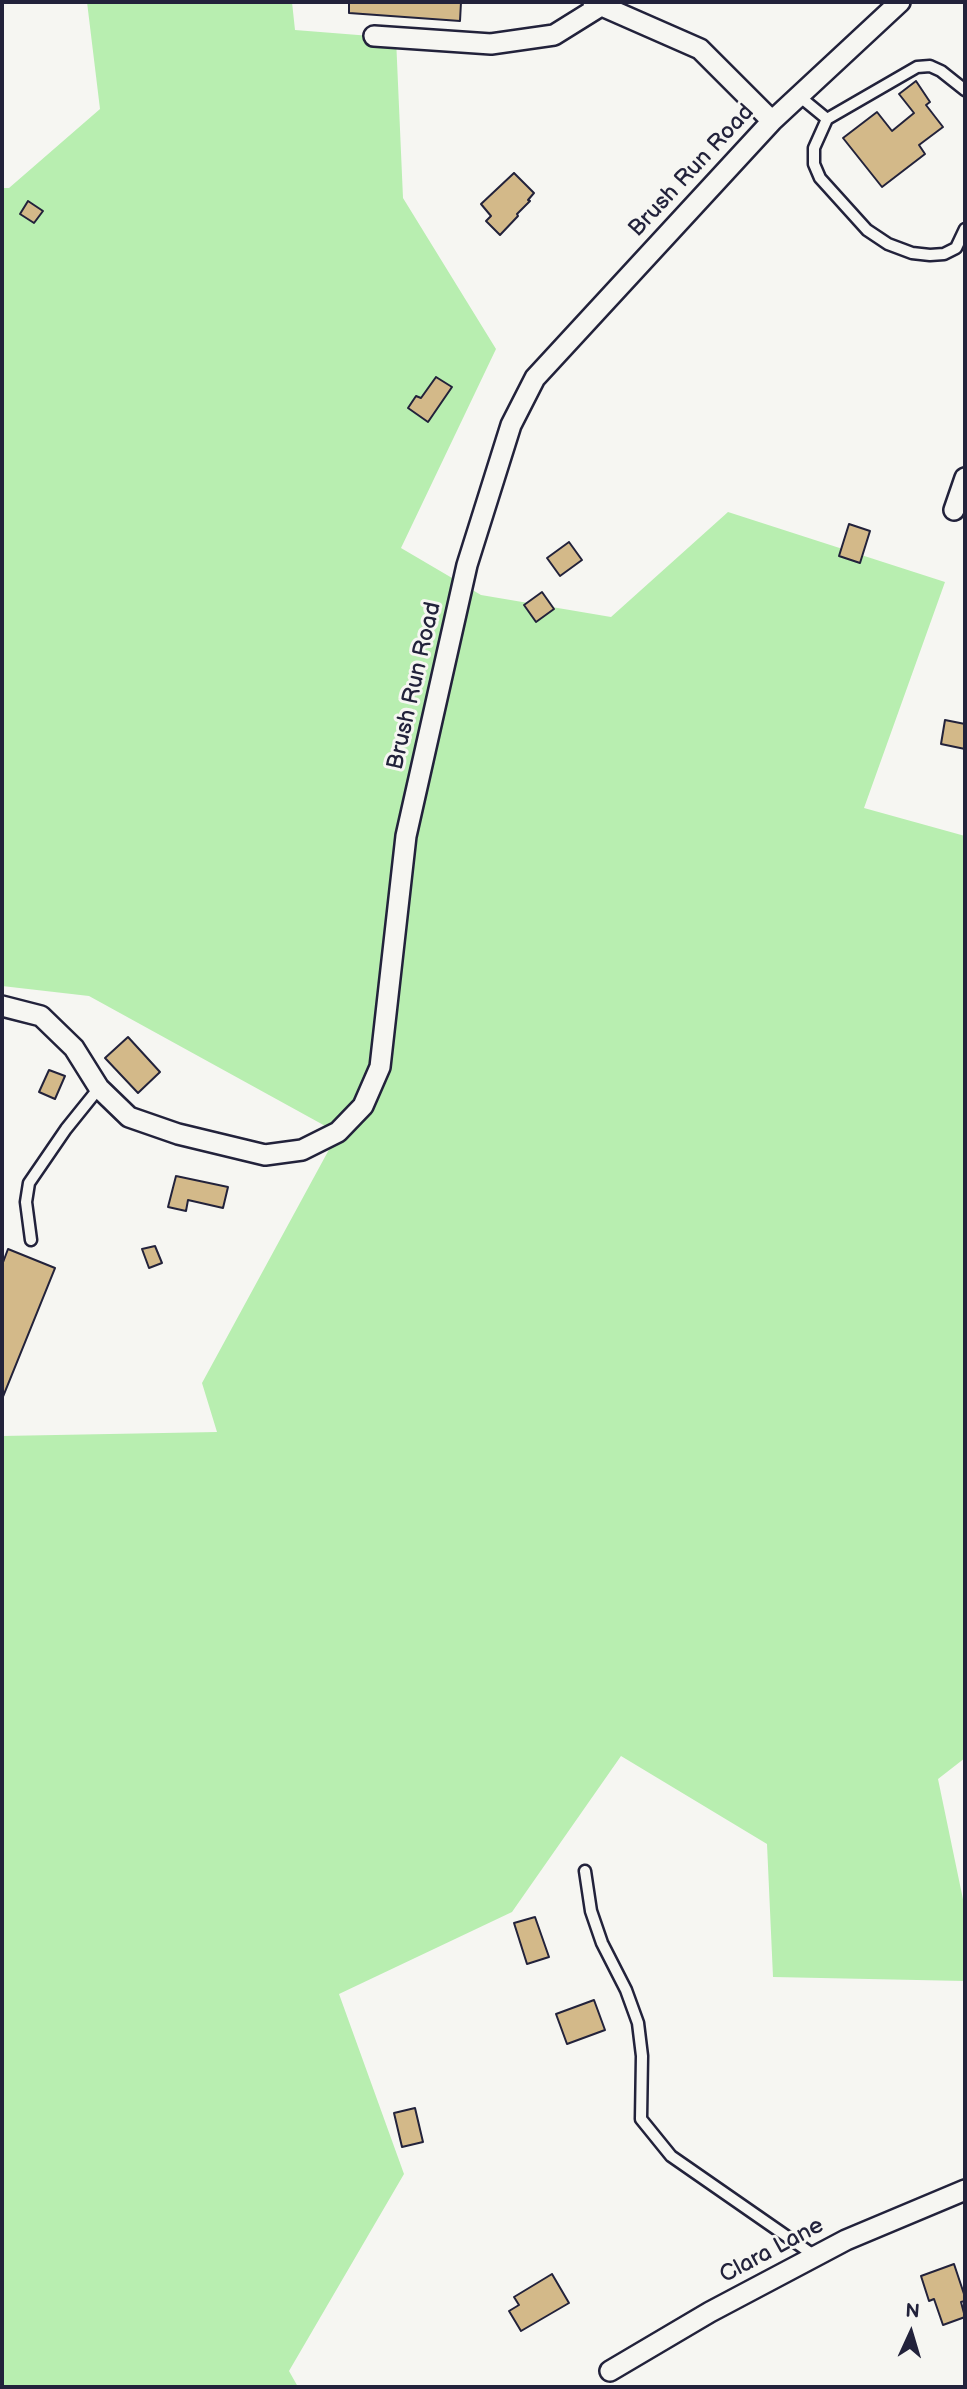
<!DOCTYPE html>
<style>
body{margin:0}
#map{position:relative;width:967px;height:2389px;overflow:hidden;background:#f6f6f2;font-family:"Balsamiq Sans",sans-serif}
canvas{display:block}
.frame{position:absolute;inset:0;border:4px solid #22223b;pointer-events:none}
.north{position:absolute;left:876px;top:2298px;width:70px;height:70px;-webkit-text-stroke:5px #f6f6f2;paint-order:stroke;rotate:4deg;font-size:19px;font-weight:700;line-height:28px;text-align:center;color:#22223b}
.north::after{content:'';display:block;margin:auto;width:24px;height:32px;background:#22223b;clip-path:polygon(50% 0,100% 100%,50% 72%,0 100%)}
</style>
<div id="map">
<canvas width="967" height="2389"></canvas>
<div class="frame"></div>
<div class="north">N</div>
</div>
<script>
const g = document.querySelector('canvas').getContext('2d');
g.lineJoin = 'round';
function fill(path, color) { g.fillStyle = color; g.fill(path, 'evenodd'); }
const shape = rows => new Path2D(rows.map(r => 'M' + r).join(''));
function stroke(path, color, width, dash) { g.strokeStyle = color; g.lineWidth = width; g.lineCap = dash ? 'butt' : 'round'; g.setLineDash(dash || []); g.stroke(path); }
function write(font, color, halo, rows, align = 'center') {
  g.font = font + ' "Balsamiq Sans",sans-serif'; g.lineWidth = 6; g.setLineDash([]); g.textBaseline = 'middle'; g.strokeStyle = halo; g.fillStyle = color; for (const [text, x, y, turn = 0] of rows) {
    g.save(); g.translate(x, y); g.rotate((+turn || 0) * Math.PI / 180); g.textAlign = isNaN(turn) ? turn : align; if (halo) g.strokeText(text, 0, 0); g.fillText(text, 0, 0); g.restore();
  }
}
fill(shape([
 [87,2,292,2,295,30,396,38,403,198,496,349,401,548,481,595,611,617,728,512,945,582,864,808,965,836,965,1758,938,1779,965,1909,965,1981,773,1977,767,1844,621,1756,512,1912,339,1994,404,2174,289,2371,298,2387,2,2387,2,1436,217,1432,202,1383,338,1133,89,996,2,986,2,188,9,188,100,109]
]), '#b8eeb0');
const building = shape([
 [349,2,461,2,460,21,349,13,349,2],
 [916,81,930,102,926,105,943,127,919,145,925,154,882,187,843,138,877,112,892,131,914,113,899,94,916,81],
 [514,173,534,193,528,200,530,201,517,214,518,216,500,235,486,221,491,216,481,204,514,173],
 [28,201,43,211,34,223,20,214,28,201],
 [436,377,452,387,428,422,408,408,416,396,421,398,436,377],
 [849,524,870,531,860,563,839,556,849,524],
 [569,542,582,560,560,576,547,558,569,542],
 [542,592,554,609,536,622,524,605,542,592],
 [945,720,965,724,965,749,941,744,945,720],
 [128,1037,160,1072,138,1093,105,1058,128,1037],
 [49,1070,65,1076,55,1099,39,1092,49,1070],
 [176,1176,228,1187,223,1208,188,1200,186,1211,168,1207,176,1176],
 [155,1246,162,1263,149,1268,142,1249,155,1246],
 [8,1249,55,1268,2,1399,2,1265,8,1249],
 [535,1917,549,1957,527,1964,514,1923,535,1917],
 [594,2000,605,2030,567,2044,556,2014,594,2000],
 [415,2108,423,2142,402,2147,394,2113,415,2108],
 [954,2264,965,2297,965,2301,961,2302,965,2317,943,2325,934,2299,929,2301,921,2276,954,2264],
 [552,2274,569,2303,521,2331,509,2311,519,2305,514,2297,552,2274]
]);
fill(building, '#d3b989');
stroke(building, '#22223b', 2);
const service = shape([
 [799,96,827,119,917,67,930,66,941,71,965,90],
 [827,119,814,148,814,164,820,178,867,230,888,244,912,253,930,255,944,254,956,248,965,229],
 [31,1240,26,1202,29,1183,66,1129,99,1088],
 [585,1871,591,1911,602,1943,626,1990,638,2023,642,2056,641,2119,671,2156,815,2256]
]);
const minor = shape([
 [593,2,700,49,772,121],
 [374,36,491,44,554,35,607,2],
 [954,510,965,478],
 [2,1006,41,1016,74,1048,99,1088,129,1117,178,1134,265,1155,302,1150,338,1132,363,1106,380,1067,406,836,467,565,511,425,535,378,772,121,900,2],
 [610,2371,710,2312,846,2240,965,2190]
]);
stroke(service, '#22223b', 15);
stroke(minor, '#22223b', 24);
stroke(service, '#f6f6f2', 10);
stroke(minor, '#f6f6f2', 19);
write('23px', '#22223b', '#f6f6f2', [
 ["Brush Run Road",692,171,-47],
 ["Brush Run Road",415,686,-77],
 ["Clara Lane",772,2251,-28]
]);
</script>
